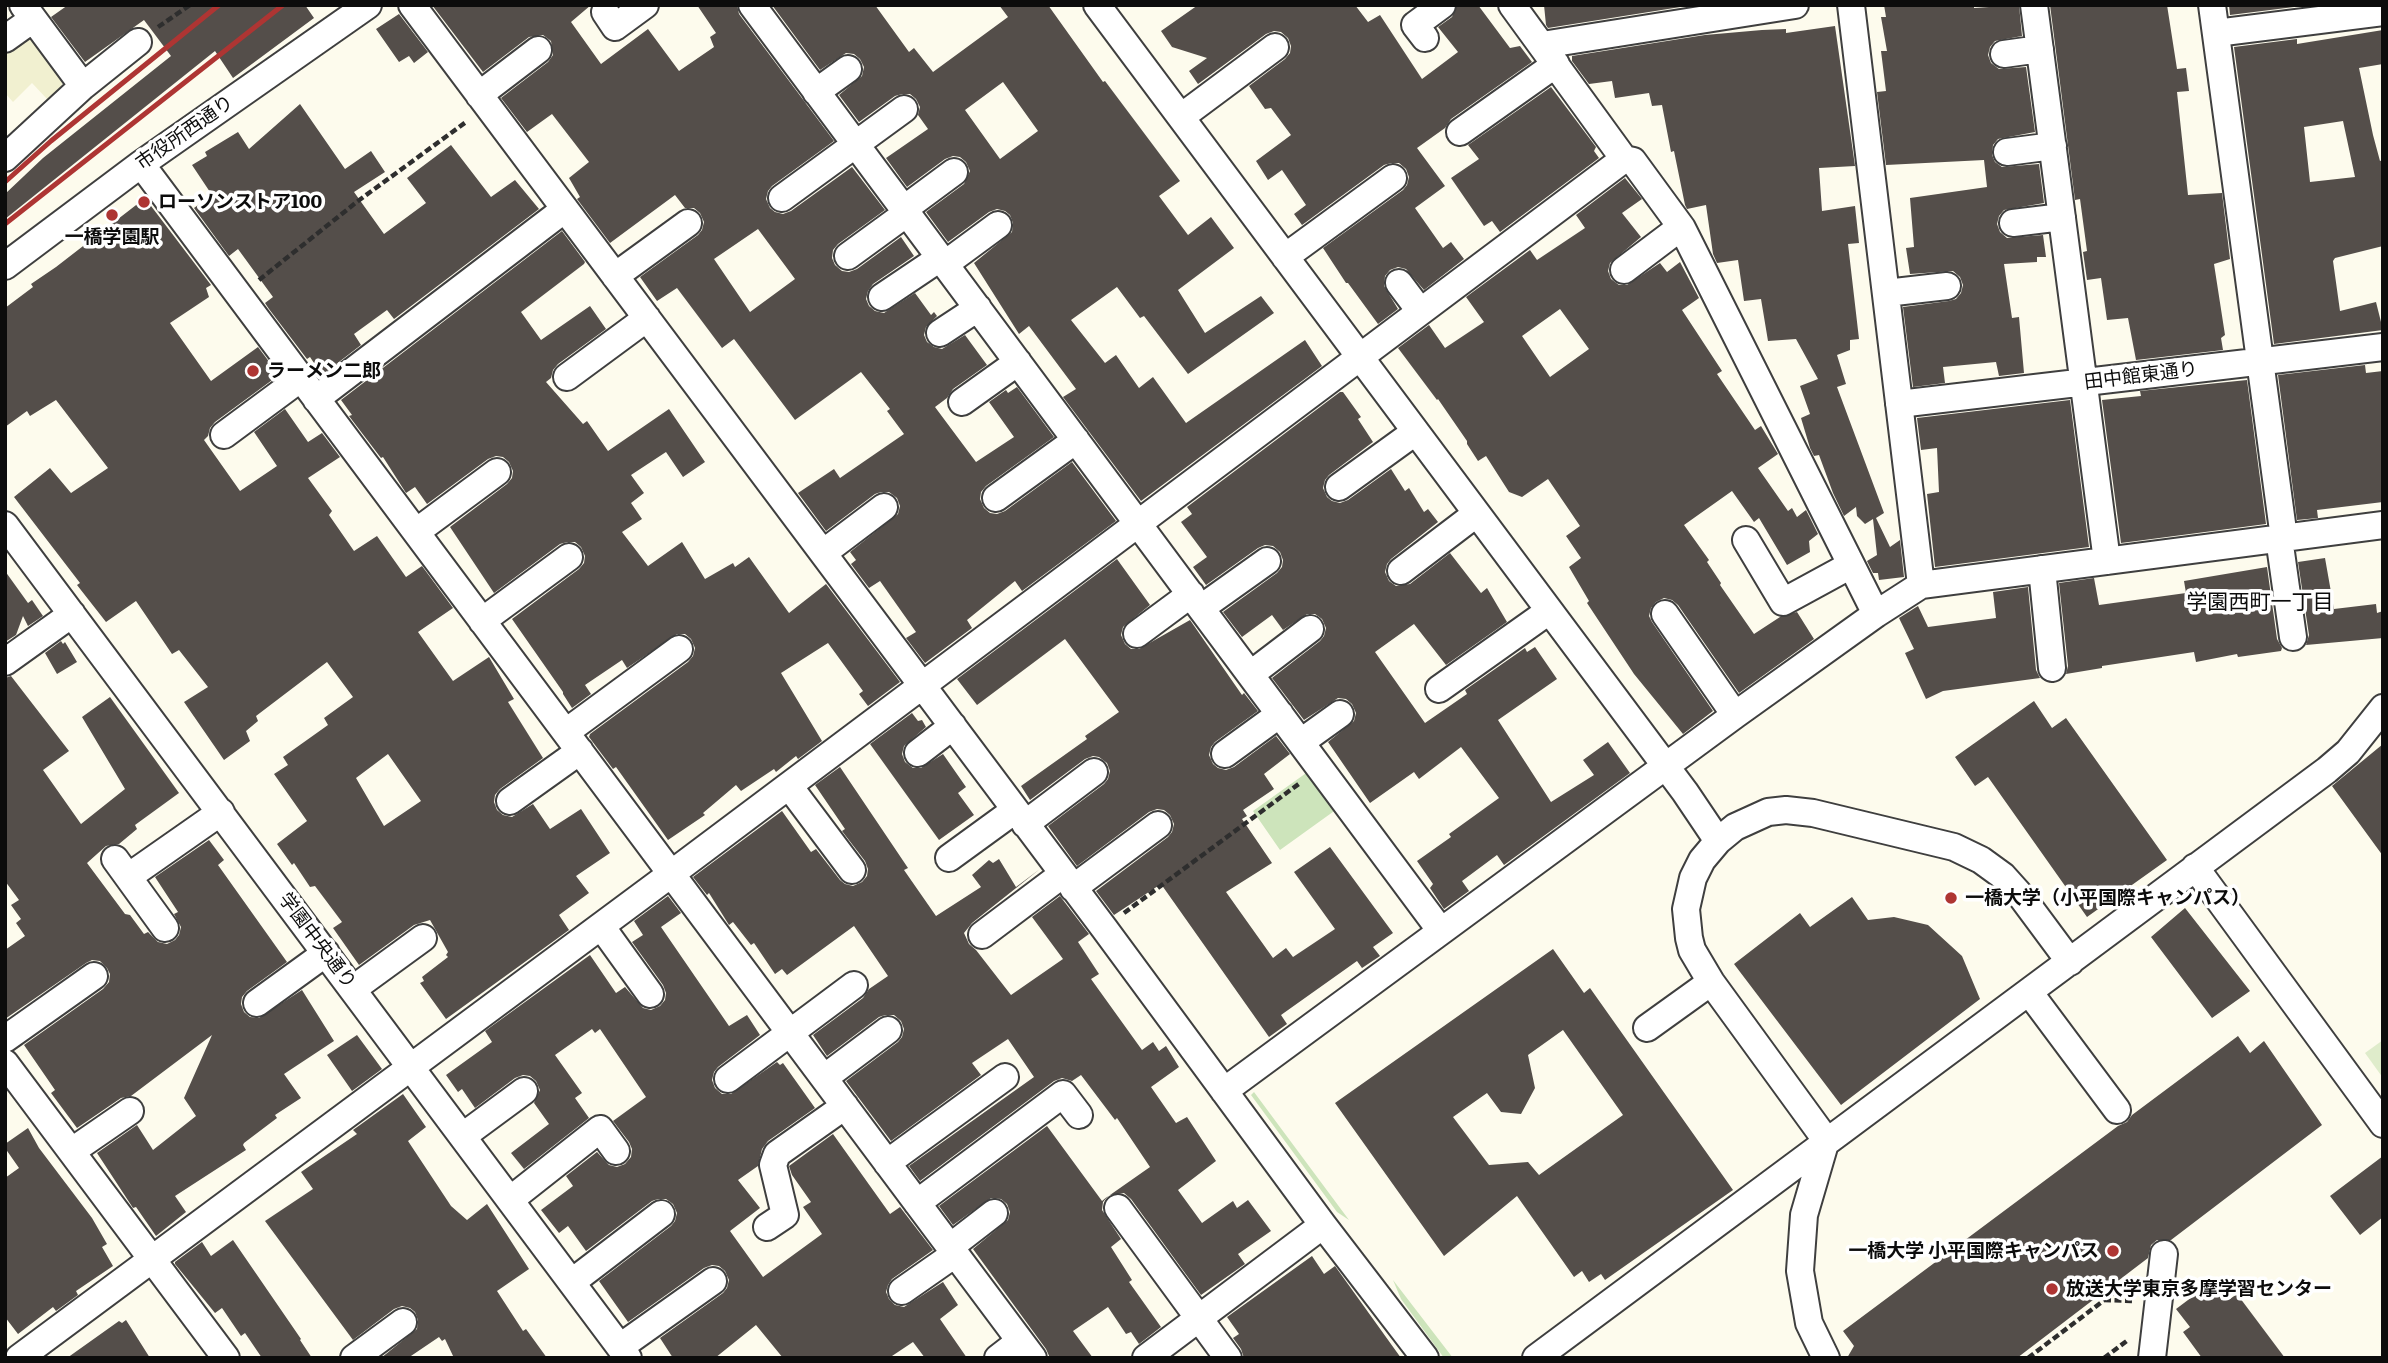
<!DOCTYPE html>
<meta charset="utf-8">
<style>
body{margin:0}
#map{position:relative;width:2388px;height:1363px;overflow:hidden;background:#fdfbed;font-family:Literata,serif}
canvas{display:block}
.frame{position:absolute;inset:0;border:7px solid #0c0c0c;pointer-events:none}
</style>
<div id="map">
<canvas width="2388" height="1363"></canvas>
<div class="frame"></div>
</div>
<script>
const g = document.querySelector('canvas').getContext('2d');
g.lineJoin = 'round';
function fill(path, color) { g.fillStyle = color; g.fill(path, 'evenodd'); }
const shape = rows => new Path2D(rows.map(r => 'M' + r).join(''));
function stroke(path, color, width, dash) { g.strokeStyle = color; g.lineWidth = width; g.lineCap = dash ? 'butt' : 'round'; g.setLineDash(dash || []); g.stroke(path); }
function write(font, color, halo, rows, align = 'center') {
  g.font = font + ' Literata,"Noto Sans JP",serif'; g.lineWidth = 7; g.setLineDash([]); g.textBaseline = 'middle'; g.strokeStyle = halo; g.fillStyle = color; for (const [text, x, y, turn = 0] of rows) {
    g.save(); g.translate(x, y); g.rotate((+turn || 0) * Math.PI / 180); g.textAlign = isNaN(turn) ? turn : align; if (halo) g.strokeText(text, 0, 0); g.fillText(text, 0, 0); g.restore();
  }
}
fill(shape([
 [26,30,62,79,62,88,47,99,32,83,13,102,5,93,5,46]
]), '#f1f0d0');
fill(shape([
 [1309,771,1337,809,1280,850,1253,811],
 [1254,1092,1349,1220,1337,1212,1251,1095],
 [1393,1280,1453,1358,1444,1358,1401,1299]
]), '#cde4bb');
fill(shape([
 [2383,1040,2383,1078,2365,1053]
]), '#dfeccb');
fill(shape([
 [68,5,305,5,314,18,233,78,215,51,5,219,5,194,43,158,171,56,144,20,85,62,51,17],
 [432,5,591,5,571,22,601,64,648,29,679,71,714,47,710,37,716,33,697,5,737,5,739,14,834,141,772,186,768,191,766,199,770,208,775,212,783,214,791,211,852,167,885,210,838,244,833,250,832,258,835,265,842,271,849,272,857,269,901,237,914,256,873,284,868,291,866,299,869,306,875,311,884,313,915,293,931,315,934,312,937,316,926,327,924,335,927,342,934,347,942,349,965,335,987,365,953,389,947,398,935,407,976,462,1014,437,989,402,1006,390,1008,393,1017,387,1054,437,986,486,981,492,980,499,984,508,990,513,997,514,1005,511,1072,462,1116,521,1022,591,1015,581,967,620,972,628,925,663,906,638,916,632,880,581,869,588,851,564,856,560,850,552,898,514,900,506,897,498,889,492,881,492,875,494,826,531,798,493,834,469,840,478,904,434,887,411,890,409,861,372,795,420,734,339,722,348,677,288,657,301,640,277,698,235,702,230,704,222,700,213,694,208,685,208,675,195,610,243,577,199,580,197,569,178,589,162,552,114,527,132,501,98,548,62,553,55,551,41,543,35,529,37,483,72],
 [758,229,795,279,750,312,714,259],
 [772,5,875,5,909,52,914,48,933,72,1008,17,999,5,1048,5,1103,82,1105,81,1180,181,1159,196,1188,235,1211,217,1234,248,1178,290,1205,333,1261,296,1274,313,1188,374,1144,316,1140,318,1117,287,1071,320,1105,363,1116,355,1139,388,1153,377,1186,423,1305,340,1322,366,1141,501,1063,397,1076,389,1029,326,1019,334,974,263,1012,232,1013,223,1010,215,1005,211,997,209,989,212,948,242,926,212,964,184,970,171,966,162,960,157,953,156,945,159,907,187,886,158,928,129,918,115,920,107,916,99,910,94,902,94,895,96,859,122,839,95,862,76,864,67,860,59,854,54,846,53,820,70],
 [1003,82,1038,131,1000,159,965,110],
 [1198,5,1355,5,1368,22,1380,15,1422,79,1458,52,1438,27,1452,17,1457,5,1478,5,1510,48,1520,46,1532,62,1451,119,1445,128,1417,148,1445,186,1415,208,1443,248,1451,242,1464,259,1424,290,1406,269,1398,267,1390,270,1385,276,1384,286,1398,309,1378,324,1348,283,1346,283,1323,248,1403,190,1407,185,1409,177,1406,169,1399,163,1391,163,1384,165,1302,225,1294,214,1306,205,1282,170,1268,180,1256,161,1291,135,1271,108,1265,109,1249,86,1285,59,1290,53,1291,46,1288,38,1281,32,1274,31,1266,34,1198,84,1189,71,1207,58,1172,47,1161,31],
 [1544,5,1693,5,1548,28,1546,25],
 [1884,5,1974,5,1974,8,2019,5,2022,36,1995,41,1990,47,1988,55,1991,63,1999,69,2026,67,2035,132,1998,139,1993,145,1992,155,1995,162,2002,167,2039,164,2044,203,2004,210,1999,216,1997,224,2000,232,2007,238,2043,235,2046,257,2037,257,2037,262,2004,264,2012,318,2019,317,2024,373,1999,376,1996,362,1943,367,1945,383,1913,387,1903,307,1949,301,1956,299,1961,293,1963,285,1960,277,1953,271,1910,274,1906,248,1914,247,1910,198,1987,187,1984,160,1886,165,1877,92,1886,91,1881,51,1887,51,1881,17,1886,17],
 [2050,5,2167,5,2177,69,2186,68,2189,91,2177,92,2188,195,2222,193,2230,259,2214,264,2225,335,2221,338,2223,350,2136,360,2128,318,2107,320,2101,278,2087,280,2083,252,2087,251,2080,199,2075,200],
 [2229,5,2293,5,2294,7,2230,15],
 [399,14,428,52,414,63,409,56,399,62,376,29],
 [1835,26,1855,166,1819,168,1822,211,1855,206,1859,243,1848,244,1859,339,1850,340,1850,350,1837,355,1846,384,1837,387,1884,513,1876,518,1890,547,1900,540,1904,577,1879,580,1878,573,1873,573,1867,561,1877,555,1873,519,1865,524,1857,516,1856,507,1844,516,1833,493,1819,455,1814,456,1810,448,1801,418,1810,414,1800,386,1818,379,1796,339,1768,341,1761,299,1744,301,1738,260,1717,263,1713,254,1706,205,1687,209,1685,205,1674,151,1671,152,1662,105,1652,106,1649,93,1615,98,1612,81,1589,84,1572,61,1572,56,1705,35,1762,30,1786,29,1786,33],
 [2383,30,2383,64,2359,68,2373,135,2380,161,2383,160,2383,246,2335,258,2333,261,2340,311,2376,302,2383,330,2274,344,2234,47,2297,39,2297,44],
 [2343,121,2355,177,2310,182,2304,127],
 [1551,87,1596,147,1594,151,1599,158,1500,232,1492,221,1484,226,1451,178,1479,159,1468,145],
 [300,104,345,169,371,151,385,172,354,192,384,234,426,203,407,178,451,145,491,197,515,180,539,209,394,319,387,310,354,334,361,345,322,375,310,357,307,359,269,309,265,303,273,297,238,249,229,256,194,208,212,195,192,165,207,156,205,152,238,132,249,149],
 [1625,178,1642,199,1622,213,1641,237,1610,263,1608,271,1611,279,1619,285,1627,285,1660,263,1667,272,1680,262,1699,298,1682,310,1722,371,1717,374,1755,430,1761,426,1778,454,1758,468,1788,511,1792,508,1797,517,1806,510,1818,534,1809,541,1810,552,1787,565,1759,518,1754,522,1732,491,1684,525,1709,560,1707,562,1721,583,1720,585,1754,634,1780,617,1797,612,1814,639,1739,693,1678,605,1672,600,1664,598,1656,602,1651,608,1649,616,1652,622,1713,711,1683,734,1634,674,1587,603,1589,601,1569,567,1581,558,1566,536,1580,526,1548,479,1522,497,1509,492,1486,456,1478,461,1467,444,1467,441,1438,399,1437,400,1398,348,1429,325,1445,348,1484,322,1466,297,1530,250,1537,260,1585,228,1576,215],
 [1560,309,1589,349,1550,377,1522,336],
 [140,202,143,204,148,202,211,285,206,288,209,297,170,323,211,381,258,347,279,375,215,422,210,428,208,436,204,440,240,491,277,466,254,432,285,409,308,442,322,433,340,457,308,478,332,511,329,515,354,551,377,536,406,577,422,566,453,608,418,632,453,681,489,657,514,699,508,702,543,758,500,789,495,795,494,802,497,810,503,815,512,817,533,804,550,829,581,809,610,853,576,876,589,893,559,915,569,930,446,1019,420,983,424,981,422,977,448,957,446,955,448,952,430,920,414,925,359,965,333,928,342,922,315,886,310,887,294,863,292,865,277,844,307,821,274,774,288,765,283,757,328,725,324,718,353,697,327,662,256,716,258,721,246,731,250,741,224,760,184,702,208,687,179,650,172,654,136,601,106,622,77,585,80,583,14,497,50,468,71,493,108,468,56,400,30,416,27,411,5,427,5,308,33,287,31,284,56,267],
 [388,754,421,801,384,826,356,778],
 [562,231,585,262,584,264,521,312,541,340,590,306,606,329,558,364,553,370,551,378,546,382,583,424,587,421,608,451,669,409,705,462,683,477,666,452,631,475,644,493,631,503,642,519,622,532,648,566,682,542,705,579,733,563,735,567,749,557,789,613,826,584,900,682,868,706,859,694,863,691,828,643,781,673,822,741,798,759,796,756,776,772,774,769,741,791,736,785,703,813,705,815,668,840,616,767,613,769,589,737,590,734,688,662,693,656,695,648,691,639,685,634,677,634,627,668,622,660,585,685,591,694,572,708,563,694,563,692,512,619,579,569,584,563,585,556,581,547,575,542,567,542,560,544,494,593,450,527,507,484,512,478,513,471,509,462,503,457,496,456,488,459,427,504,415,487,406,493,383,457,381,458,349,416,352,415,341,400],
 [2365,365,2366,373,2383,371,2383,502,2317,510,2318,518,2297,520,2278,375],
 [2247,380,2266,524,2121,543,2102,400,2141,396,2140,391],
 [1340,392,1343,392,1361,417,1358,419,1373,442,1329,475,1325,480,1323,488,1327,497,1332,501,1340,503,1348,500,1391,469,1405,491,1409,488,1424,512,1428,509,1438,522,1391,559,1387,564,1385,572,1389,581,1396,586,1410,584,1450,553,1481,593,1487,588,1507,622,1446,665,1414,624,1375,652,1425,723,1467,694,1465,690,1525,648,1527,652,1535,647,1557,679,1498,720,1551,802,1594,775,1583,760,1608,742,1630,773,1504,865,1497,855,1462,881,1469,891,1444,909,1430,888,1433,884,1417,861,1451,837,1449,834,1499,798,1461,747,1419,779,1414,772,1370,803,1328,742,1354,721,1356,713,1352,704,1346,699,1338,698,1304,720,1272,678,1320,641,1324,636,1326,628,1322,619,1315,614,1307,614,1283,630,1272,615,1242,637,1223,612,1277,573,1282,567,1283,560,1280,552,1273,546,1265,545,1258,548,1206,585,1193,567,1207,557,1181,522,1192,514,1187,507],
 [2070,400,2089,547,1935,567,1927,494,1939,492,1937,448,1921,450,1917,418],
 [2325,558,2334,609,2376,604,2377,613,2383,611,2383,638,2306,645,2309,635,2298,562],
 [1117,559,1150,605,1123,627,1121,635,1125,644,1131,649,1139,649,1190,620,1242,695,1244,693,1258,711,1215,742,1211,747,1209,755,1213,764,1218,768,1226,770,1234,767,1276,736,1290,754,1264,774,1274,789,1243,810,1247,816,1242,819,1272,863,1226,892,1273,958,1286,948,1293,957,1335,929,1294,872,1330,847,1393,933,1373,947,1380,956,1362,968,1357,961,1281,1015,1287,1024,1269,1037,1161,884,1114,915,1096,891,1168,837,1172,832,1174,824,1170,815,1164,810,1157,809,1149,812,1077,866,1048,826,1104,784,1108,779,1110,771,1107,763,1099,757,1093,756,1085,759,1030,800,1021,786,1087,739,1085,736,1119,712,1065,639,977,705,957,679],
 [2267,567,2277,639,2282,648,2281,651,2238,657,2237,654,2196,662,2194,652,2102,666,2102,668,2066,674,2068,666,2059,583,2094,578,2099,605,2186,593,2184,581],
 [5,571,28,603,32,600,43,616,28,626,23,616,16,635,5,642],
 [2028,587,2036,670,2040,678,1943,691,1926,699,1905,653,1914,649,1899,618,1918,606,1928,627,1996,618,1993,592],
 [61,641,63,644,65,642,77,662,57,674,45,653],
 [11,676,69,751,43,770,81,824,125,789,82,717,110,697,179,793,135,825,137,829,119,844,106,846,87,863,125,914,130,915,144,934,148,932,158,942,167,944,175,940,179,935,181,927,174,914,178,912,155,877,209,840,224,860,218,865,287,962,247,991,242,997,241,1004,244,1012,250,1017,259,1018,302,990,334,1041,284,1074,301,1098,275,1115,277,1118,244,1143,243,1145,246,1150,175,1196,186,1212,156,1236,136,1207,133,1208,97,1153,137,1125,153,1150,196,1116,184,1098,212,1035,131,1096,121,1098,77,1128,51,1093,55,1090,24,1045,103,989,109,982,110,974,107,968,100,961,92,960,86,963,5,1019,5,950,25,936,16,923,21,919,11,905,19,900,5,881,5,678],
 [2034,701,2052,728,2066,718,2167,860,2087,917,1988,777,1975,786,1955,757],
 [912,713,918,721,922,720,926,727,904,746,902,754,905,762,913,768,921,768,943,754,966,787,958,793,974,815,939,840,870,744],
 [2383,744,2383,856,2332,786],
 [840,767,908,868,904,870,936,916,981,887,972,875,989,860,993,863,999,859,1016,887,1040,869,972,923,964,933,969,944,976,950,1011,995,1063,959,1032,917,1060,896,1063,900,1089,934,1078,942,1099,974,1091,979,1142,1050,1153,1042,1159,1051,1166,1046,1179,1067,1151,1087,1176,1123,1187,1117,1216,1161,1178,1190,1202,1223,1233,1201,1237,1208,1248,1200,1271,1231,1238,1254,1245,1264,1201,1295,1131,1199,1124,1193,1110,1195,1150,1167,1117,1118,1115,1120,1081,1075,1072,1081,1062,1078,1054,1081,920,1181,909,1166,1034,1077,1008,1039,972,1063,981,1075,891,1141,846,1081,898,1042,902,1037,904,1029,901,1021,894,1015,885,1015,879,1017,827,1056,813,1035,863,998,869,989,888,976,854,926,787,975,782,969,775,974,754,943,751,945,733,922,729,925,709,893,707,895,693,877,782,811,811,852,816,849,840,880,845,884,853,886,862,882,867,876,868,869,865,861,842,831,845,829,815,785],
 [668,896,681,913,661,927,729,1026,747,1015,760,1035,718,1067,714,1072,712,1080,715,1088,722,1094,731,1094,777,1062,780,1065,783,1063,815,1108,768,1141,762,1149,758,1166,738,1180,760,1208,730,1231,763,1277,822,1234,803,1207,811,1202,792,1175,789,1166,833,1134,890,1214,900,1207,933,1250,892,1279,888,1285,886,1292,889,1299,895,1305,904,1307,943,1282,958,1305,940,1319,967,1358,925,1358,913,1342,889,1358,783,1358,756,1325,715,1358,673,1358,660,1338,723,1293,727,1288,729,1280,725,1271,719,1266,712,1265,704,1268,628,1322,599,1281,671,1226,675,1221,677,1213,673,1204,666,1199,658,1199,652,1201,586,1251,568,1226,559,1233,541,1210,573,1186,566,1176,597,1152,609,1165,617,1167,625,1164,631,1157,632,1149,629,1142,613,1121,646,1097,600,1029,595,1033,592,1029,555,1055,582,1093,575,1098,589,1118,524,1169,511,1153,549,1124,534,1103,540,1090,536,1081,530,1076,523,1075,515,1078,475,1108,462,1089,458,1092,446,1075,492,1042,485,1031,590,955,616,993,625,987,643,1008,651,1010,660,1006,665,1000,666,993,663,985,632,942,643,935,634,921],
 [1852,897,1868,920,1894,917,1928,925,1962,956,1980,999,1841,1105,1734,964,1800,913,1810,927],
 [2185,908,2250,991,2212,1018,2151,937],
 [1553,949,1584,993,1590,988,1733,1190,1605,1280,1601,1274,1589,1282,1582,1271,1574,1277,1517,1196,1444,1256,1335,1103],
 [1563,1030,1623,1115,1539,1175,1528,1162,1489,1165,1453,1117,1487,1093,1501,1112,1521,1114,1535,1088,1528,1055],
 [357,1035,382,1069,352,1091,327,1055],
 [2238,1036,2250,1053,2264,1041,2322,1125,2171,1240,2157,1240,2151,1245,2148,1258,2017,1358,1847,1358,1854,1346,1843,1331,2118,1126,2127,1122,2132,1115],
 [403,1094,426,1127,408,1141,451,1206,467,1220,487,1204,529,1269,497,1291,523,1331,526,1329,547,1358,454,1358,445,1339,442,1341,439,1337,408,1358,381,1358,417,1329,418,1320,415,1312,410,1308,402,1306,394,1309,353,1340,265,1221,313,1189,301,1172,357,1134,353,1130],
 [1047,1126,1102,1201,1108,1196,1103,1202,1102,1210,1121,1239,1111,1247,1132,1280,1129,1282,1161,1327,1139,1344,1131,1332,1126,1334,1108,1307,1073,1331,1093,1358,1050,1358,1046,1349,973,1249,1008,1220,1010,1212,1007,1204,1001,1199,991,1198,953,1225,939,1206],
 [28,1128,39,1148,92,1218,107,1244,102,1247,113,1266,76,1291,78,1295,56,1311,53,1307,18,1334,5,1317,5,1178,19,1168,5,1148,5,1144],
 [2383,1156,2383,1217,2360,1235,2330,1196],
 [233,1240,301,1339,300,1340,312,1358,262,1358,245,1333,241,1336,222,1308,215,1313,175,1264,175,1262,202,1242,211,1256],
 [1312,1256,1324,1274,1335,1266,1401,1358,1244,1358,1241,1349,1233,1338,1239,1334,1227,1317],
 [2216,1279,2230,1299,2237,1294,2285,1358,2202,1358,2183,1332,2190,1327,2176,1309],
 [126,1320,150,1358,67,1358,119,1321,122,1323]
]), '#544e4a');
const minor = shape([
 [23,5,83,86],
 [412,5,1104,928,1323,1225,1425,1358],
 [752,5,1441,931],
 [1097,5,1685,792,1718,841],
 [1512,5,1624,159,1633,161,1682,228,1876,614],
 [1851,5,1921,585],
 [2034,5,2107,561],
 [2212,5,2284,538],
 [605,12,615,27,645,5],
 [2216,33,2383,12],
 [1425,38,1415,25,1442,5],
 [5,39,33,19],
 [1542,45,1795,5],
 [2004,54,2040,49],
 [816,92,848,69],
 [479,95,538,50],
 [1181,117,1275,47],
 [1460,132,1556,64],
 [2007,152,2053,146],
 [5,158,83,86,138,42],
 [141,164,1033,1358],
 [782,198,904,109],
 [904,209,954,172],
 [2013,223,2062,217],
 [848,256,907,213],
 [1285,257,1393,178],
 [945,264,998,225],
 [5,266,141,164,368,5],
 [1624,270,1681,227],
 [615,276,688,223],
 [1399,283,1420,311],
 [1886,293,1947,286],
 [882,297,940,258],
 [940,333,978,308],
 [567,377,647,318],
 [316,399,565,209],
 [962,402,1018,362],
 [1899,404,2383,347],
 [224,435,301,378],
 [1339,487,1415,432],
 [996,498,1076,440],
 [5,525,628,1358],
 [416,532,497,472],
 [2279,538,2293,637],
 [1746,540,1783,602,1851,565],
 [823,553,884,507],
 [2042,569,2052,668],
 [1401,571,1476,514],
 [1201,608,1267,561],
 [1665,614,1735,715],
 [482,621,569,557],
 [1137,634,1191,594],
 [5,662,72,614],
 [1251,674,1310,629],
 [1439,689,1549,611],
 [566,732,679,649],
 [1301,742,1340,714],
 [918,753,953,726],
 [1225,754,1280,714],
 [789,786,852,870],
 [510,801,580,751],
 [1025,824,1094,772],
 [949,858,1015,810],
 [115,859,165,928],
 [2195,867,2383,1124],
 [128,877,221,812],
 [1073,888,1158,825],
 [601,926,650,994],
 [982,935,1063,874],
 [353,989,423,938],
 [2029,992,2117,1110],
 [257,1003,326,953],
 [1647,1028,1711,982],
 [5,1039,94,976],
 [5,1063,226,1358],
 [824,1078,888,1030],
 [728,1079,854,985],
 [1224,1091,1735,715,1876,614,1921,585,2383,525],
 [463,1136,524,1091],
 [72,1151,130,1111],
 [887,1163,1005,1077],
 [510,1200,600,1129,616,1151],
 [917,1203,1063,1094,1079,1115],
 [1118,1208,1228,1358],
 [767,1227,785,1215,773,1165,777,1154,845,1106],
 [950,1247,994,1213],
 [572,1282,661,1214],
 [902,1291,955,1254],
 [620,1347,713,1281],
 [19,1358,671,874,1624,159],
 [354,1358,403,1322],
 [998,1358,1020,1341],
 [1146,1358,1323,1225],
 [1536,1358,2327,770,2348,752,2383,708],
 [1826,1358,1809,1323,1800,1271,1804,1215,1826,1140,1711,982,1692,950,1689,938,1686,909,1693,878,1702,860,1718,841,1735,827,1768,812,1786,810,1813,813,1954,847,1981,860,2003,876,2021,896,2070,962],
 [2152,1358,2164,1254]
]);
stroke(minor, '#3f3f3f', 30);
stroke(shape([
 [158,27,190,5],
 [259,280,358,201,466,122],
 [1124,913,1300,783],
 [2104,1300,2133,1301],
 [2028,1358,2136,1276],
 [2104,1358,2128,1340]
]), '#2e2e2e', 4.5, [7, 3.5]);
stroke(minor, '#fff', 26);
stroke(shape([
 [5,182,51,141,219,5],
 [5,224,283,5]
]), '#ae3533', 5);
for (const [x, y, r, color] of [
 [144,202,7,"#ae3533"],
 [112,215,7,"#ae3533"],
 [253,371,7,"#ae3533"],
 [1951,898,7,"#ae3533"],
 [2113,1251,7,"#ae3533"],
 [2052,1289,7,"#ae3533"]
]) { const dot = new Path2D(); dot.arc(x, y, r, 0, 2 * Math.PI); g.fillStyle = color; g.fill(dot); stroke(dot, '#fff', 2.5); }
write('19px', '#0c0c0c', '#fff', [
 ["市役所西通り",185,133,-35],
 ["田中館東通り",2141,376,-7],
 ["学園中央通り",317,941,53]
]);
write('bold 19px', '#0c0c0c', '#fff', [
 ["ローソンストア100",158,202],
 ["一橋学園駅",112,237,"center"],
 ["ラーメン二郎",267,371],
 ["一橋大学（小平国際キャンパス）",1965,898],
 ["一橋大学 小平国際キャンパス",2099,1251,"right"],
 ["放送大学東京多摩学習センター",2066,1289]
], 'left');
write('21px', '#0c0c0c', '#fff', [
 ["学園西町一丁目",2260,603]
]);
</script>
